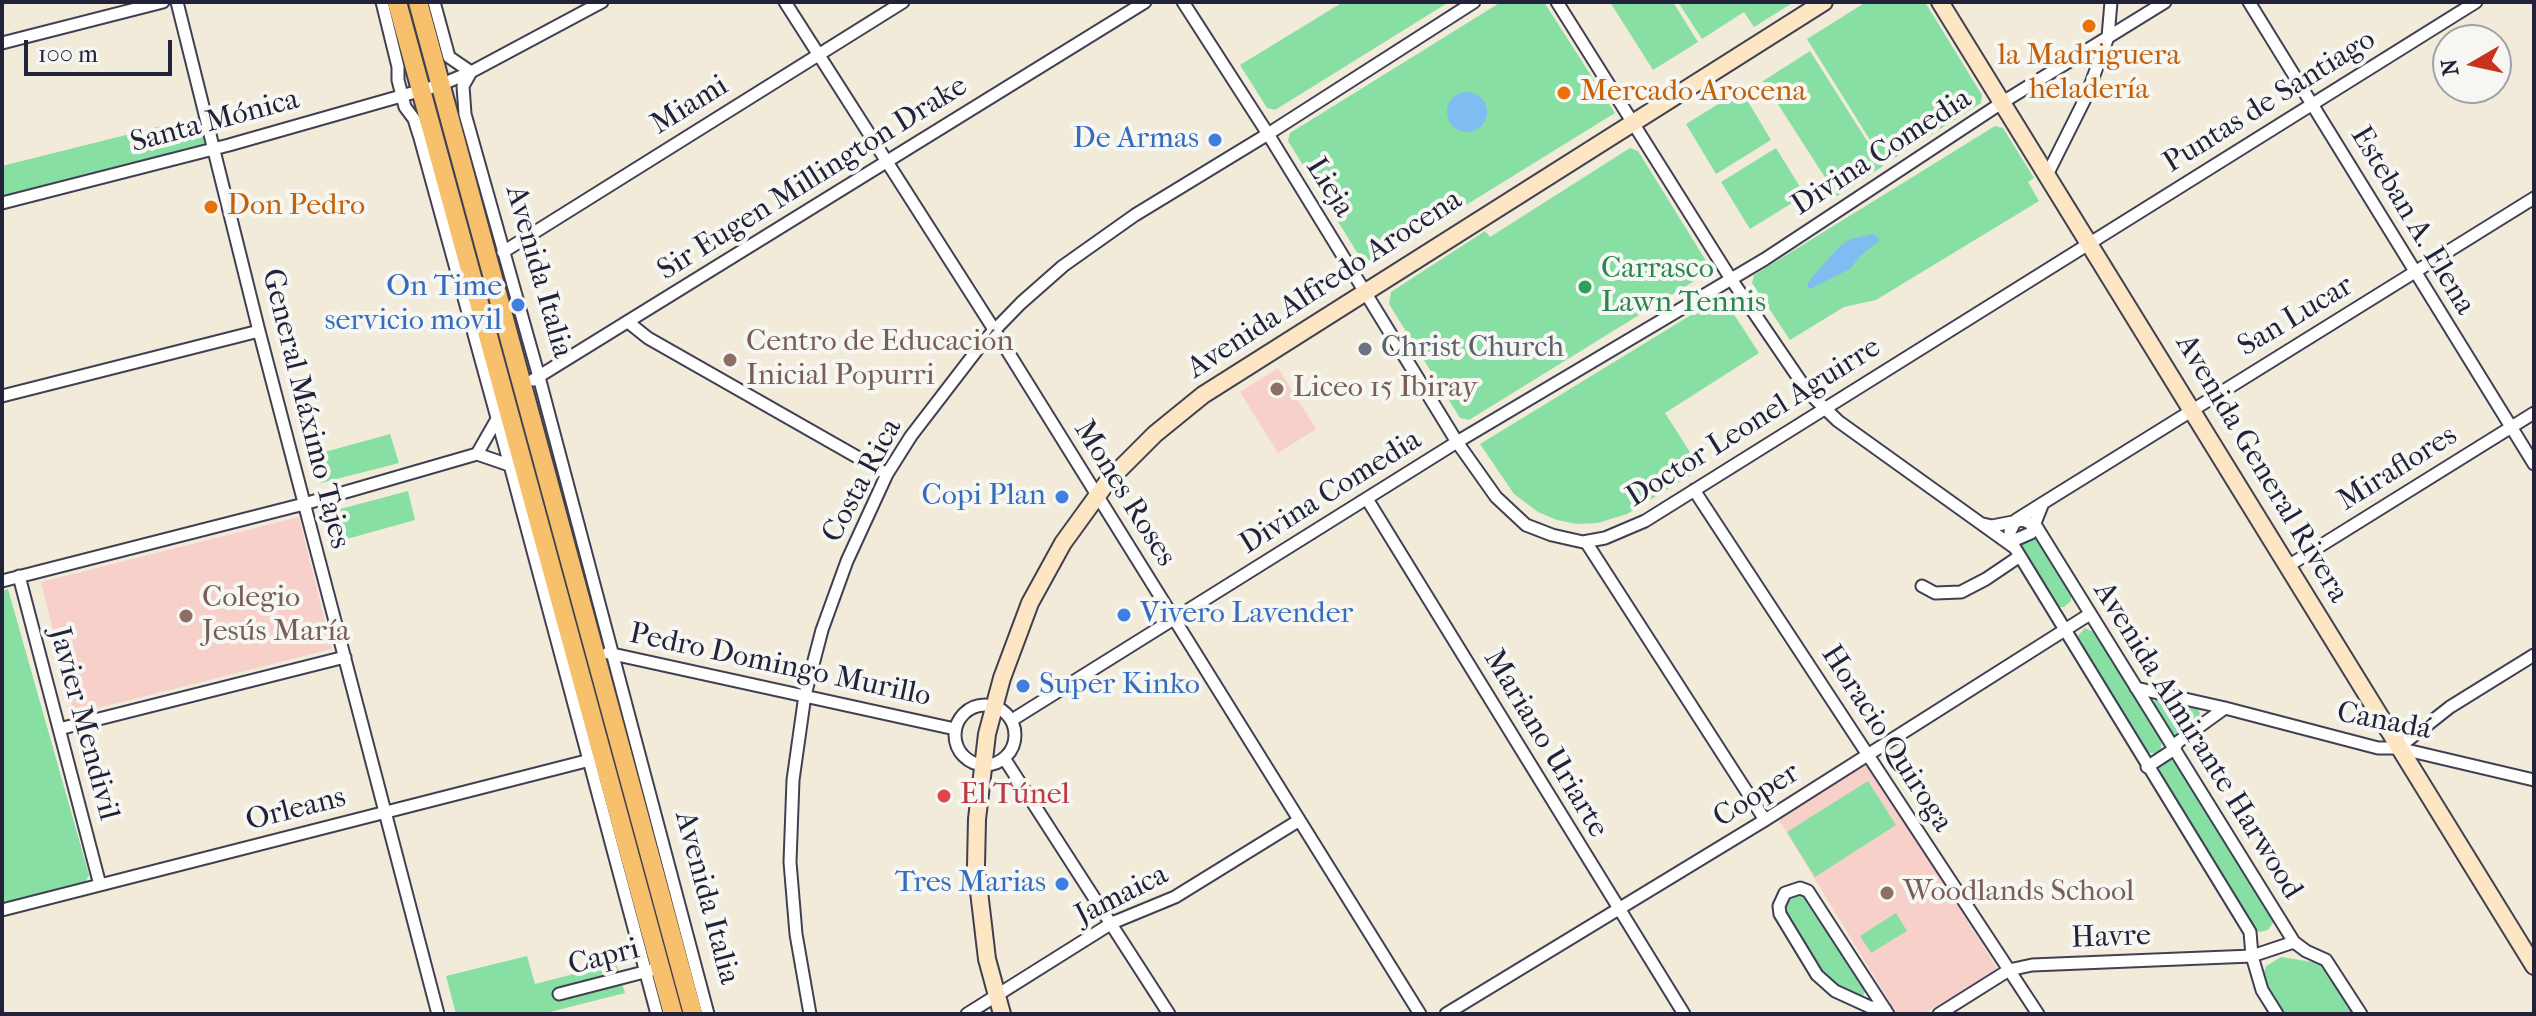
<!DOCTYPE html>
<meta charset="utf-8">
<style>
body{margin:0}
#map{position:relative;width:2536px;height:1016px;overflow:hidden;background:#f2ebd9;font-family:"IM FELL French Canon",serif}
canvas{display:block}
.frame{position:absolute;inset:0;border:4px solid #22223b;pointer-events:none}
.north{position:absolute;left:2432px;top:24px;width:80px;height:80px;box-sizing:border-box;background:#f6f6f2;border:2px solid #a1a1a9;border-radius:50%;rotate:261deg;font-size:22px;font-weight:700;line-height:32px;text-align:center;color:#22223b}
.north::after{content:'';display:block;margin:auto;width:28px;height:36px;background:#c8321e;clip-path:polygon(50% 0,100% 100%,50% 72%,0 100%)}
.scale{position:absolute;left:24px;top:40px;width:148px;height:36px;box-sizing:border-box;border:4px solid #22223b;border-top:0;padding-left:10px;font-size:24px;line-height:28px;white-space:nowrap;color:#22223b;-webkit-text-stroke:6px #f6f6f2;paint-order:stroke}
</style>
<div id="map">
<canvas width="2536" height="1016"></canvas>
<div class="frame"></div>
<div class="north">N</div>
<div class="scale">100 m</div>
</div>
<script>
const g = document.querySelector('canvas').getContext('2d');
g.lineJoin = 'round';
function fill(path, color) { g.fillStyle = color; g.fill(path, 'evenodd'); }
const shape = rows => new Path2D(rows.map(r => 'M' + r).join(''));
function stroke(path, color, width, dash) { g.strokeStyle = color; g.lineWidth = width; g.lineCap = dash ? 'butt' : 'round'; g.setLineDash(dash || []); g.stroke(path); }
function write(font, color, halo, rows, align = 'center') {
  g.font = font + ' "IM FELL French Canon",serif'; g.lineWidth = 8; g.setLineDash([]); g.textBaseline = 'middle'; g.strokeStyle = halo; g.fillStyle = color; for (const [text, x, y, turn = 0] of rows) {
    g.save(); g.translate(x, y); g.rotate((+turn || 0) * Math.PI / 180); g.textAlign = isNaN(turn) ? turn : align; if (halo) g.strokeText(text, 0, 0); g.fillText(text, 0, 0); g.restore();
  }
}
fill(shape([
 [1278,368,1316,429,1278,453,1240,392],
 [299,517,332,649,74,714,41,582],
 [1866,760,1998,970,1923,1014,1897,1014,1777,817]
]), '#f7d0ca');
fill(shape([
 [1343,2,1449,2,1275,110,1267,108,1240,65],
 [1501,2,1544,2,1615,113,1372,263,1363,262,1288,141,1290,133],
 [1610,2,1673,2,1698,42,1653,70],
 [1678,2,1738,3,1794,2,1754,27,1744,12,1702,39],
 [1866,2,1925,2,1982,95,1981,103,1885,164,1807,39],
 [1810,51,1883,166,1837,196,1763,81],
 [1741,90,1771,140,1716,174,1686,124],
 [198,117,206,147,2,198,2,166],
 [1995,126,2003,128,2034,178,2028,182,2039,201,1876,300,1844,307,1790,340,1752,283,1754,275],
 [1630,148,1638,151,1708,264,1707,273,1469,420,1460,418,1389,304,1391,292,1485,231,1490,237],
 [1776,148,1805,195,1750,229,1721,182],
 [1722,296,1759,353,1665,413,1697,463,1705,466,1627,514,1598,523,1577,524,1557,520,1538,512,1514,494,1480,444],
 [519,410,522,411,688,1014,678,1014,517,411],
 [390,434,399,463,321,483,314,455],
 [408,491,415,520,336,542,329,512],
 [2035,535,2071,593,2071,601,2064,607,2056,607,2019,546],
 [8,589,89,875,85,883,2,904,2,591],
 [2085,628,2097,634,2162,740,2161,749,2156,753,2150,753,2145,750,2078,642,2077,637],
 [2159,698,2197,707,2200,713,2197,722,2181,737,2173,739,2151,703],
 [2167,760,2172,760,2178,764,2272,919,2273,923,2268,930,2259,932,2252,925,2160,775,2159,767],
 [1868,781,1896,825,1815,877,1787,832],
 [1797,892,1804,895,1865,989,1864,995,1855,997,1824,978,1782,913,1782,901],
 [1896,913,1907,931,1871,953,1860,936],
 [527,956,535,984,616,963,625,993,542,1014,456,1014,446,976],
 [2281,957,2319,963,2327,969,2354,1014,2283,1014,2263,976,2266,966]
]), '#87dfa4');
fill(shape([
 '1447 112a20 20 0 1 1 40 0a20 20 0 1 1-40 0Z',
 [1873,234,1880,240,1859,257,1851,268,1810,289,1807,285,1813,276,1840,246,1851,239]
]), '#80bbf2');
const street = shape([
 [177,2,259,331,438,1014],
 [382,2,398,67,398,80,405,107,414,119,420,138,510,465,657,1014],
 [434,2,449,57,471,72],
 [785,2,995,331,1420,1014],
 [1183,2,1268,134,1457,442,1496,497,1526,525,1552,535,1583,542,1605,538,1645,521,2476,2],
 [1557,2,1731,279,1808,392,1838,421,2015,548,2250,932,2252,956,2262,990,2277,1014],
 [2249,2,2534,464],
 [2,43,163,2],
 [471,72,463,86,465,114,539,377,708,1014],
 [2047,175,2086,97,2108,37,2111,2],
 [2,203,229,145,440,85,471,72,602,2],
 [503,252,903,2],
 [628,322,648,338,887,474],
 [533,380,1145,2],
 [2,396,259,331],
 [497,419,477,454,512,466],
 [1694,490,2038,1014],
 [1367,499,1684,1014],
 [2043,503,2031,533,2010,542,2010,532,2016,520,2043,503,2534,198],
 [1983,524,1992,526,2023,520,2036,526,2294,942,2306,951,2326,960,2361,1014],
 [1586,542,1765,820],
 [2288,566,2534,413],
 [19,576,100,885],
 [2,581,304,504,477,454],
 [1922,586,1935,593,1961,592,1986,579,2020,556],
 [608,653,955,729],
 [2136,688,2225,708,2378,748,2398,748,2534,780],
 '955 735a30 30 0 1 1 60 0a30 30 0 1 1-60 0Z',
 [1012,720,1457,442,1765,259,2003,102,2165,2],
 [59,729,345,657],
 [2398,748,2450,707,2534,655],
 [1004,758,1169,1014],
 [2147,767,2173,750,2178,742,2225,708],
 [2,910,594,759],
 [559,994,652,970],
 [1885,1009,1870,1007,1835,991,1817,975,1780,914,1779,906,1785,893,1800,888,1808,891,1888,1014],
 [810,1014,796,934,790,862,793,780,805,695,822,630,847,561,887,474,911,436,984,341,1021,303,1063,266,1135,215,1268,134,1474,2],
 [967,1014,1112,923,1175,897,1298,821],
 [1446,1014,1765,820,2090,614],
 [1939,1014,2009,970,2032,965,2252,956,2294,942]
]);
const secondary = shape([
 [1940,2,2534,966],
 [1002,1014,987,959,976,866,977,819,987,734,1002,678,1030,603,1063,543,1108,481,1155,434,1203,395,1824,2]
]);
const primary = shape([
 [397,2,673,1014],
 [418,2,693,1014]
]);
stroke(street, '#414053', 15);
stroke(secondary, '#414053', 20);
stroke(primary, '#414053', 22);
stroke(street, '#fff', 11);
stroke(secondary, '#fce6c4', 16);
stroke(primary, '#f7c06c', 18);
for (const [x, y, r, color] of [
 [2089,26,8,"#e8710a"],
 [1564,93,8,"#e8710a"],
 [1215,140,8,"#3f7fe0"],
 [211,207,8,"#e8710a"],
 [1585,287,8,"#2e9e5b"],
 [518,305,8,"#3f7fe0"],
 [1365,349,8,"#6b7280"],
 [730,360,8,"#8d6e63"],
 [1277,389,8,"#8d6e63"],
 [1062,497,8,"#3f7fe0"],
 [1124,615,8,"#3f7fe0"],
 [186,616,8,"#8d6e63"],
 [1023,686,8,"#3f7fe0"],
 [944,796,8,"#e0444e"],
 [1062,884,8,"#3f7fe0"],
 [1887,893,8,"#8d6e63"]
]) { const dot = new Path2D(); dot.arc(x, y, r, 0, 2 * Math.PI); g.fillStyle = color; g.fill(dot); stroke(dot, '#f6f6f2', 3); }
write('30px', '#c56008', '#f6f6f2', [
 ["la Madriguera",2089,57,"center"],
 ["heladería",2089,91,"center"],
 ["Mercado Arocena",1580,93],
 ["Don Pedro",227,207]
], 'left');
write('30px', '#22223b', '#f6f6f2', [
 ["Puntas de Santiago",2270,102,-32],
 ["Miami",690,106,-32],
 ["Santa Mónica",215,122,-15],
 ["Divina Comedia",1882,153,-33],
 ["Sir Eugen Millington Drake",813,179,-32],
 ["Lieja",1329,188,58],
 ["Esteban A. Elena",2412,221,59],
 ["Avenida Italia",538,272,74],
 ["Avenida Alfredo Arocena",1325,285,-33],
 ["San Lucar",2296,317,-31],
 ["General Máximo Tajes",305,409,76],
 ["Doctor Leonel Aguirre",1754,423,-32],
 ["Avenida General Rivera",2261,469,59],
 ["Miraflores",2398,469,-32],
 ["Costa Rica",863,481,-62],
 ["Divina Comedia",1331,493,-32],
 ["Mones Roses",1124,494,58],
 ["Pedro Domingo Murillo",780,666,12],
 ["Canadá",2384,722,11],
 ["Javier Mendivil",83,724,75],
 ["Horacio Quiroga",1886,739,57],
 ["Avenida Almirante Harwood",2197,741,58],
 ["Mariano Uriarte",1545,744,59],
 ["Cooper",1757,796,-32],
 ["Orleans",296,810,-14],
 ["Jamaica",1122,896,-27],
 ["Avenida Italia",706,898,75],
 ["Havre",2111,938,-2],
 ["Capri",604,958,-14]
]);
write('30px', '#366cbe', '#f6f6f2', [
 ["De Armas",1199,140],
 ["On Time",502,288],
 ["servicio movil",502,322],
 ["Copi Plan",1046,497],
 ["Vivero Lavender",1140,615,"left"],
 ["Super Kinko",1039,686,"left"],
 ["Tres Marias",1046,884]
], 'right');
write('30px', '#27864d', '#f6f6f2', [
 ["Carrasco",1601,270],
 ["Lawn Tennis",1601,304]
], 'left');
write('30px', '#785e54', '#f6f6f2', [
 ["Centro de Educación",746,343],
 ["Inicial Popurri",746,377],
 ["Liceo 15 Ibiray",1293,389],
 ["Colegio",202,599],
 ["Jesús María",202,633],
 ["Woodlands School",1903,893]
], 'left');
write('30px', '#5b616d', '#f6f6f2', [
 ["Christ Church",1381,349]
], 'left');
write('30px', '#be3a42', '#f6f6f2', [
 ["El Túnel",960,796]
], 'left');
</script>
